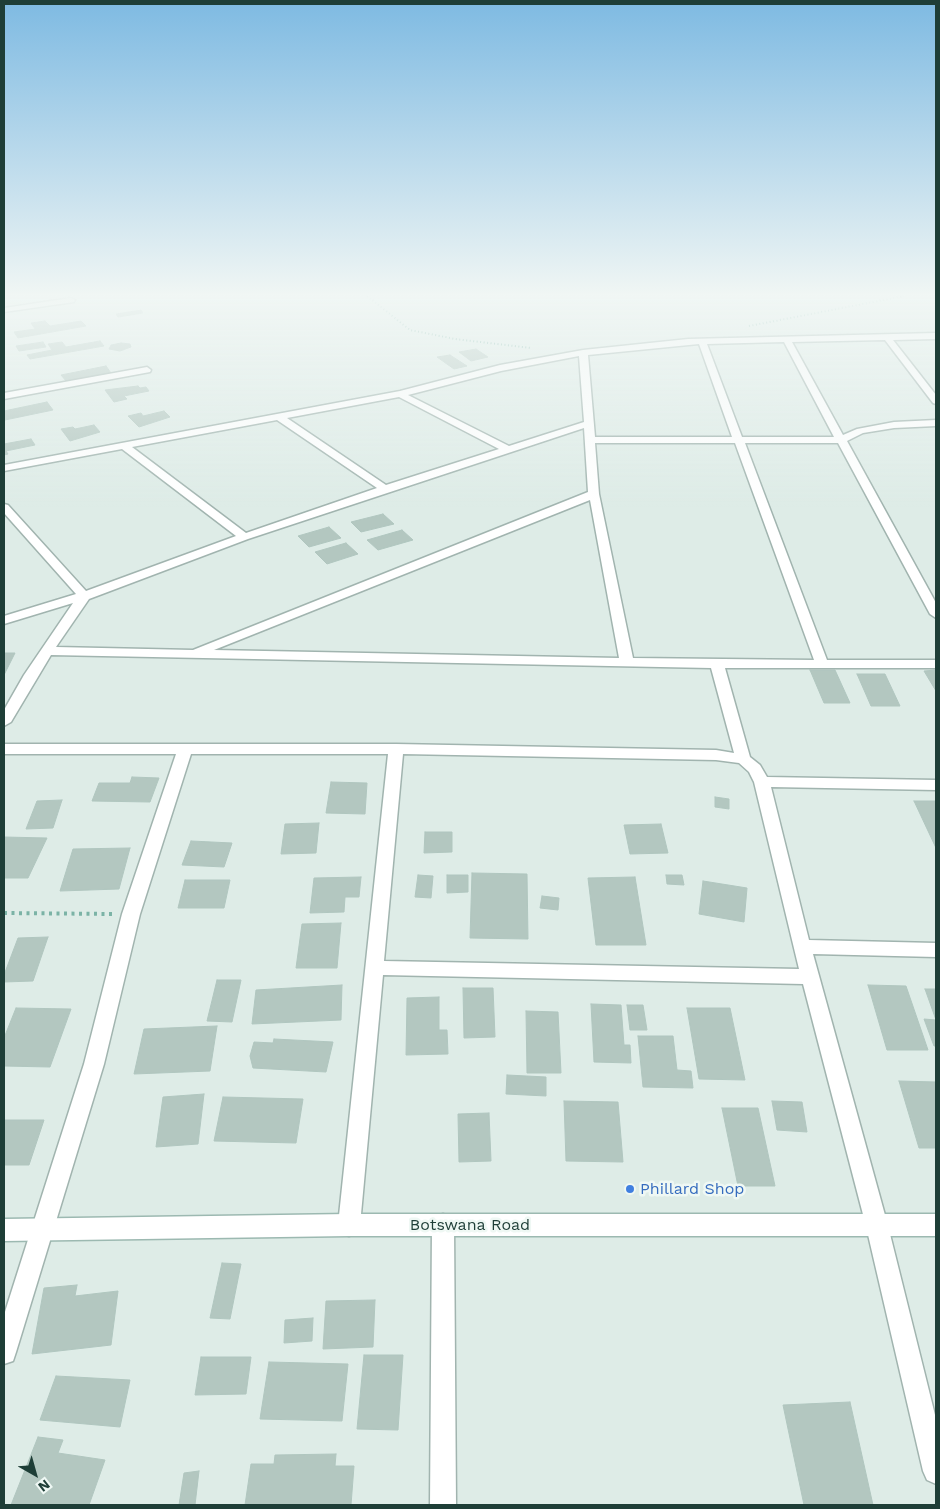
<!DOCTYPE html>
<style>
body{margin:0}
#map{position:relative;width:940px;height:1509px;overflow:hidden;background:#deece7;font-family:"Work Sans",sans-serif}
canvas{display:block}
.frame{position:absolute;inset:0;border:5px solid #1e3e37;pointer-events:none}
.north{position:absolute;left:10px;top:1449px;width:50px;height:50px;-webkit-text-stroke:4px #eff8f4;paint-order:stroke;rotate:142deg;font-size:14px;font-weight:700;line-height:20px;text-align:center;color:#1e3e37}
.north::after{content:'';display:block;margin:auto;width:18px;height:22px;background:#1e3e37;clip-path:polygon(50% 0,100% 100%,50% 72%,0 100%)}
</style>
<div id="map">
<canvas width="940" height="1509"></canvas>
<div class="frame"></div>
<div class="north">N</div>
</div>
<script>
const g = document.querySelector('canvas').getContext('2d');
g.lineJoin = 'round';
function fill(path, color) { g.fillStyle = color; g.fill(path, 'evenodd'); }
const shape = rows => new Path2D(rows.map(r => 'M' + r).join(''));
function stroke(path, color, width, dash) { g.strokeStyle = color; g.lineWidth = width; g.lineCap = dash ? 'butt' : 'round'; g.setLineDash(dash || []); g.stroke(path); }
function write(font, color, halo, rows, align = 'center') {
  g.font = font + ' "Work Sans",sans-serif'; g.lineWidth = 5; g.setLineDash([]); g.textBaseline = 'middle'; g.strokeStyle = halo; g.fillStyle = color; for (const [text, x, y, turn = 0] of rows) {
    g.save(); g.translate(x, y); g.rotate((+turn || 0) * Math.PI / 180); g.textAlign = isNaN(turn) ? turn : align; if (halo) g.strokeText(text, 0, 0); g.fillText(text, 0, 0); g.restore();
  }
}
const building = shape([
 [141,310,143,313,118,317,116,314,141,310],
 [45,321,50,326,81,321,86,326,18,338,14,332,35,329,31,323,45,321],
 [100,341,104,346,30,359,27,355,52,350,48,344,62,342,66,347,100,341],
 [43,342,46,347,19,351,16,346,43,342],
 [121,343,130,344,131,347,120,351,109,349,111,345,121,343],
 [476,349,488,357,471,361,459,352,476,349],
 [450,355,467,366,454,369,437,357,450,355],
 [106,366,111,373,66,381,61,375,106,366],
 [138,386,140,388,146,387,149,391,124,396,127,399,114,402,105,390,138,386],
 [47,402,53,410,5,420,4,418,4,411,47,402],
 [164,411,170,417,139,427,128,416,141,413,143,416,164,411],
 [94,425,100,432,70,441,61,429,73,427,75,429,94,425],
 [31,439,35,445,6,451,8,454,4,455,4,444,31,439],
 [383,514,394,524,361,532,351,522,383,514],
 [329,527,341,538,309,547,298,536,329,527],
 [402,530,413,540,378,550,367,540,402,530],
 [346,543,358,554,327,564,315,552,346,543],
 [4,653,15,653,4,675,4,653],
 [810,670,835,670,850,703,824,703,810,670],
 [936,670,936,691,924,671,936,670],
 [857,674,885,674,900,706,871,706,857,674],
 [132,777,159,778,150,802,92,801,99,783,130,783,132,777],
 [331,782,367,783,365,814,326,813,331,782],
 [715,797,729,799,729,809,715,807,715,797],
 [62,800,53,828,26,829,37,801,62,800],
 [914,801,936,801,936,848,914,801],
 [319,823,316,853,281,854,285,824,319,823],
 [661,824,668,853,630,854,624,825,661,824],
 [425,832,452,832,452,852,424,853,425,832],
 [4,837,47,838,28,878,4,878,4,837],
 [191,841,232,843,224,867,182,865,191,841],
 [130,848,119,889,60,891,73,849,130,848],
 [472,873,527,874,528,939,470,938,472,873],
 [418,875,433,876,431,898,415,897,418,875],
 [447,875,468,875,468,892,447,893,447,875],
 [666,875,682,875,684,885,667,884,666,875],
 [361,877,359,897,345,897,344,912,310,913,314,878,361,877],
 [635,877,646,945,596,945,588,878,635,877],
 [185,880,230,880,224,908,178,908,185,880],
 [703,881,747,888,744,922,699,914,703,881],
 [542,896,559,898,558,910,540,908,542,896],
 [341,923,337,968,296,968,302,924,341,923],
 [48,937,33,981,4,982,4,975,18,938,48,937],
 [217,980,241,980,232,1022,207,1021,217,980],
 [342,985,341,1020,252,1024,256,990,342,985],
 [868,985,906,986,928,1050,887,1050,868,985],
 [463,988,493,988,495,1037,464,1038,463,988],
 [925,989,936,989,936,1046,934,1046,924,1019,936,1020,925,989],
 [439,997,439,1030,447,1030,448,1054,406,1055,407,998,439,997],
 [591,1004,621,1005,624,1045,630,1045,631,1063,594,1062,591,1004],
 [627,1005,643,1005,647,1030,630,1030,627,1005],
 [16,1008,71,1009,50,1067,4,1066,4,1038,16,1008],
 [687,1008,730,1008,745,1080,699,1079,687,1008],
 [526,1011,558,1012,561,1073,527,1073,526,1011],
 [217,1026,210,1071,134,1074,144,1029,217,1026],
 [638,1036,673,1036,677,1070,691,1071,693,1088,643,1087,638,1036],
 [274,1039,333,1042,326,1072,253,1068,250,1056,254,1042,273,1043,274,1039],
 [507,1075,546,1077,546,1096,506,1094,507,1075],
 [899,1081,936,1082,936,1148,919,1148,899,1081],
 [204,1094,198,1144,156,1147,163,1097,204,1094],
 [223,1097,303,1099,296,1143,214,1141,223,1097],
 [564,1101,618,1102,623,1162,566,1161,564,1101],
 [772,1101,802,1102,807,1132,777,1130,772,1101],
 [722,1108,758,1108,775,1186,738,1186,722,1108],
 [489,1113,491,1161,459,1162,458,1114,489,1113],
 [4,1120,44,1120,29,1165,4,1165,4,1120],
 [222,1263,241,1264,230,1319,210,1318,222,1263],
 [77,1285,75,1296,118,1291,111,1345,32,1354,44,1288,77,1285],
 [375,1300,373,1347,323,1349,326,1301,375,1300],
 [313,1318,312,1341,284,1343,285,1320,313,1318],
 [364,1355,403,1355,398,1430,357,1429,364,1355],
 [201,1357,251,1357,246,1394,195,1395,201,1357],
 [269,1362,348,1364,342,1421,260,1419,269,1362],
 [56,1376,130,1380,120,1427,40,1420,56,1376],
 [850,1402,873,1505,804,1505,783,1405,850,1402],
 [38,1437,63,1440,58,1453,105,1460,89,1505,11,1505,38,1437],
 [336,1454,335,1466,354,1466,351,1505,245,1505,251,1464,274,1464,275,1455,336,1454],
 [199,1471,195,1505,179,1505,184,1473,199,1471]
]);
fill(building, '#b3c7c0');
stroke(building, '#b0c6bf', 1);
const street = shape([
 [71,298,75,300,74,302,4,312,4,308,71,298],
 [936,333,936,339,893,340,936,395,936,404,933,403,885,340,792,342,843,435,857,429,894,422,936,420,936,426,894,428,863,433,847,441,936,603,936,618,930,614,838,443,745,443,827,660,936,660,936,668,725,668,750,757,760,765,767,777,936,780,936,790,771,787,809,940,936,943,936,957,813,954,888,1226,936,1419,936,1484,927,1480,923,1471,866,1226,803,984,383,975,360,1225,357,1233,349,1236,341,1233,338,1225,388,754,191,754,140,914,104,1064,16,1352,13,1361,4,1364,4,1315,84,1064,122,914,176,754,4,754,4,744,396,744,716,750,734,753,711,668,51,655,11,722,4,726,4,710,24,675,73,603,4,624,4,616,76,594,4,513,4,504,8,505,86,591,236,536,122,449,4,471,4,465,400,391,500,365,583,350,688,339,936,333],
 [784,342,834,437,742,437,707,344,784,342],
 [699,344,732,437,595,437,588,355,699,344],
 [579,356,584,422,509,446,408,395,501,371,579,356],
 [399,397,499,449,386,485,287,418,399,397],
 [277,420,377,488,246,533,132,447,277,420],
 [584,428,588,492,193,650,56,647,89,599,248,539,584,428],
 [595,443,735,443,814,660,633,658,599,494,595,443],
 [590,500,619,658,214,650,590,500],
 [403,754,716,760,739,763,749,772,754,782,799,969,384,961,403,754],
 [147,367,151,370,150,372,4,399,4,393,147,367],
 [443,1214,451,1217,454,1225,456,1505,430,1505,432,1225,435,1217,443,1214]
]);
const secondary = shape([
 [349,1214,936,1214,936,1236,349,1236,4,1241,4,1219,349,1214]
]);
stroke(street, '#a1b4af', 3);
stroke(secondary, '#9cb9b1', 3);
stroke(shape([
 [367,296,410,330,455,339,531,348],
 [749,326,904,296]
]), '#7bb3a6', 2, [1, 2.5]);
stroke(shape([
 [4,913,113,914]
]), '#7bb3a6', 4, [3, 4.5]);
fill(street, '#fff');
fill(secondary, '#fff');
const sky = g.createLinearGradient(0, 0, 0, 507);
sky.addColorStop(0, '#7ebae2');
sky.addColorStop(0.58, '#f0f6f4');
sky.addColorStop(1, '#f0f6f400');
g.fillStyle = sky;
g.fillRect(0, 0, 940, 507);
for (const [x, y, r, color] of [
 [630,1189,5,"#3f7fe0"]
]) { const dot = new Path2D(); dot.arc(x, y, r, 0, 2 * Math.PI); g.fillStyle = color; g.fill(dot); stroke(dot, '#eff8f4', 2); }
write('16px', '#366cbe', '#eff8f4', [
 ["Phillard Shop",640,1189]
], 'left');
write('16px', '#1e3e37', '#eff8f4', [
 ["Botswana Road",470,1225]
]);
</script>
